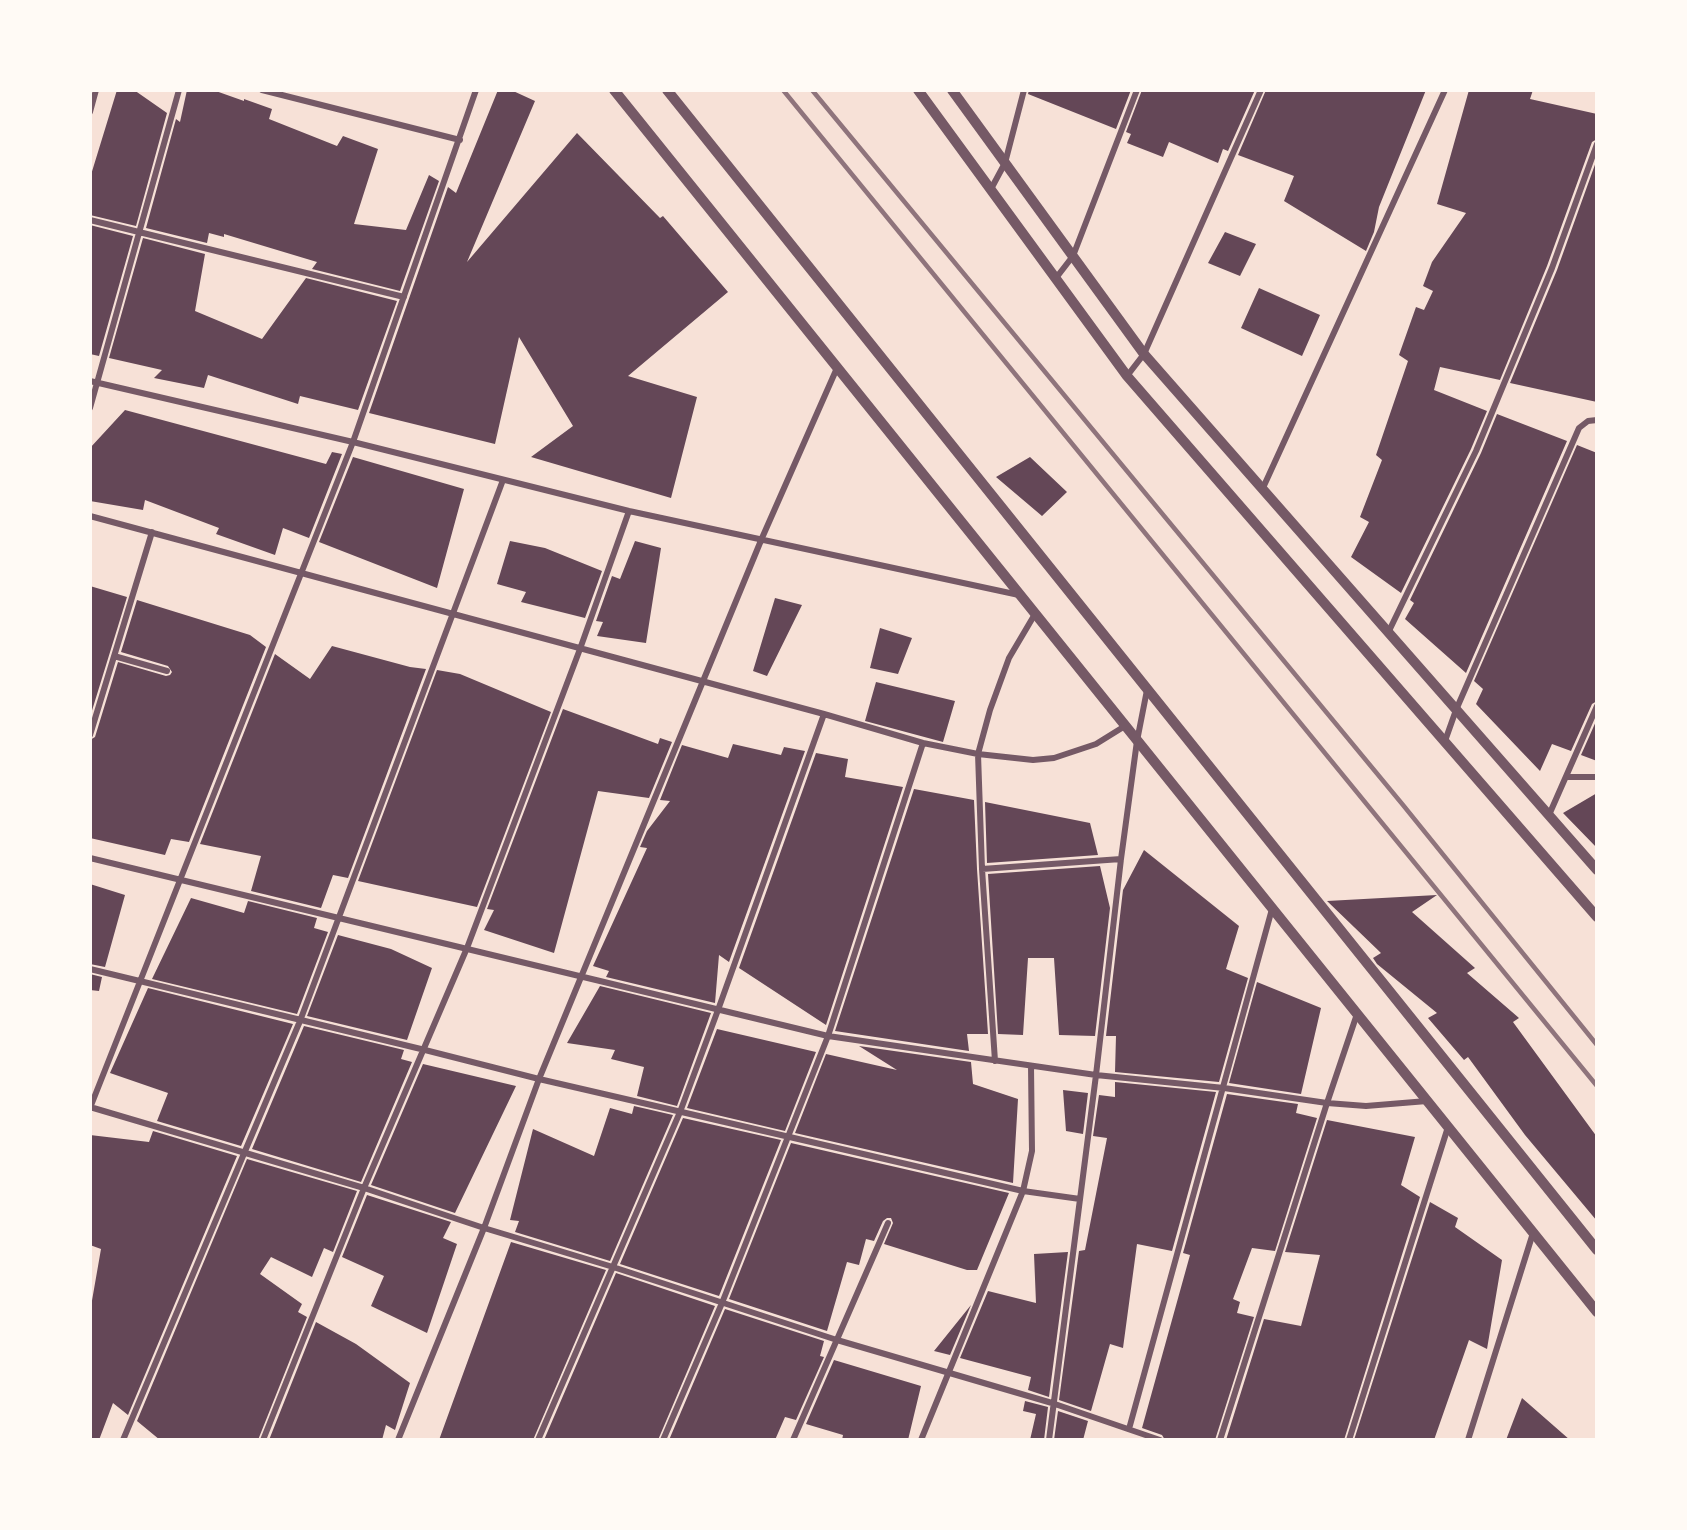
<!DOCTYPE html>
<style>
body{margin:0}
#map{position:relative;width:1687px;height:1530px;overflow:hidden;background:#f7e1d7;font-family:"PT Sans Narrow",sans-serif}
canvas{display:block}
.frame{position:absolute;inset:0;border:92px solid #fffaf5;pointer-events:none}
</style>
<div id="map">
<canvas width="1687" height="1530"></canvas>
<div class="frame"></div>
</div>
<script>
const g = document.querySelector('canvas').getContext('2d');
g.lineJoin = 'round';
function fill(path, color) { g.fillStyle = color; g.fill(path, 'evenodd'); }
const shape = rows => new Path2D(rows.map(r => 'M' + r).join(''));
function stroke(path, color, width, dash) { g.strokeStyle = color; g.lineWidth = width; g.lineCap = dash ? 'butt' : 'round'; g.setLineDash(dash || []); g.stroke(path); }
fill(shape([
 [117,90,134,90,167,113,136,226,90,215,90,178],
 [187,90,213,90,244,101,244,99,272,109,269,119,337,146,343,136,378,149,354,224,406,230,429,175,439,181,400,291,312,269,317,262,224,234,224,237,209,233,207,243,146,228,176,119,180,122],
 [498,90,511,90,535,101,467,262,577,133,660,218,663,216,728,292,628,376,697,397,671,498,531,457,573,426,519,337,495,444,369,413,448,187,456,193],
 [1029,90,1131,90,1116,129,1028,94],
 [1142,90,1255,90,1228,151,1223,149,1218,163,1169,142,1163,157,1127,143,1131,134,1126,132],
 [1266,90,1426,90,1379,207,1374,232,1366,251,1284,201,1294,176,1238,155],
 [1469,90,1533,90,1530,99,1597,114,1597,139,1592,142,1547,266,1500,380,1440,367,1434,390,1487,411,1471,449,1401,593,1351,557,1369,522,1360,517,1382,460,1376,455,1408,361,1399,355,1416,307,1424,310,1433,291,1423,286,1432,262,1466,213,1437,204],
 [1597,159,1597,402,1510,383,1557,270],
 [90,225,133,236,99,356,90,354],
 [1225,232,1256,244,1240,276,1208,263],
 [143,238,205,254,195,311,262,339,306,278,397,301,358,410,300,396,298,404,208,375,204,388,154,378,162,370,109,358],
 [1259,288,1320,315,1302,356,1241,328],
 [125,410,326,464,332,452,342,454,309,538,283,528,275,555,216,534,219,528,145,500,143,510,90,501,90,448],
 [1497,414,1567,441,1466,673,1405,619,1414,603,1410,600,1481,453],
 [1577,445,1597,453,1597,701,1592,704,1571,751,1552,744,1540,771,1476,704,1483,689,1474,681],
 [353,457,464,489,437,588,319,542],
 [1030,457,1067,492,1042,516,996,477],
 [510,541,545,548,602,571,585,618,521,602,526,592,497,584],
 [635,541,661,548,646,643,597,636,603,622,596,621,612,576,620,579],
 [90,586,127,597,90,717],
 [775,598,802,605,767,676,753,671],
 [137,600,250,635,266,647,189,842,171,839,165,855,90,838,90,740,95,737,118,662,166,676,170,675,172,672,168,666,121,652],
 [880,628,912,638,898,674,870,668],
 [332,646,410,667,426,669,348,878,333,875,321,908,251,891,261,856,200,844,275,654,310,679],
 [437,670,460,674,551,712,477,907,358,881],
 [876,682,955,701,943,742,865,721],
 [563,709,658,744,660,738,672,742,649,798,598,791,554,953,484,930,494,910,487,909],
 [1597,719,1597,761,1581,755],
 [733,744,781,755,784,747,805,751,729,962,719,955,715,1003,606,977,609,971,593,966,647,848,640,847,647,831,670,801,660,800,682,745,728,758],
 [816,753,848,759,845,777,903,787,826,1025,739,968],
 [914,789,974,800,977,869,988,1034,967,1034,969,1051,835,1031],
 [1597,793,1597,848,1563,813],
 [985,802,1090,823,1098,855,987,863],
 [1144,850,1239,926,1226,969,1248,978,1219,1082,1115,1072,1116,1036,1106,1036,1123,890],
 [1100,866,1110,908,1095,1036,1059,1035,1054,958,1028,958,1023,1035,998,1034,988,874],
 [90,884,125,895,105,967,90,964],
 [1437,895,1412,912,1475,968,1467,973,1519,1018,1513,1022,1597,1137,1597,1221,1525,1135,1468,1057,1464,1060,1428,1018,1437,1013,1377,964,1373,958,1381,953,1327,901],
 [191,898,244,913,248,901,317,918,314,928,328,932,297,1014,152,979],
 [338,935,391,949,432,968,407,1040,307,1016],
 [90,974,102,977,99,991,90,990],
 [1257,982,1321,1008,1301,1094,1229,1083],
 [600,986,711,1013,677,1106,637,1096,644,1067,611,1059,615,1050,567,1043],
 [148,988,293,1024,241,1146,157,1121,168,1093,110,1073],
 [304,1026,404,1050,401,1059,412,1062,361,1182,252,1149],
 [717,1029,816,1052,785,1131,687,1108],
 [859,1046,971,1062,973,1084,1018,1099,1013,1183,795,1133,826,1054,897,1070],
 [423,1064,516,1086,455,1213,371,1185],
 [1115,1082,1216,1092,1172,1251,1137,1244,1123,1348,1110,1344,1091,1411,1059,1400,1079,1251,1085,1250,1107,1138,1093,1136,1099,1095,1115,1097],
 [1063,1090,1088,1093,1083,1134,1066,1131],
 [1227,1094,1298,1104,1296,1113,1317,1118,1275,1251,1252,1248,1233,1299,1240,1302,1237,1313,1254,1317,1215,1440,1165,1440,1162,1435,1142,1428,1190,1255,1183,1253],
 [634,1106,673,1115,610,1261,515,1232,519,1221,510,1220,533,1129,594,1156,610,1108,632,1114],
 [683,1118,781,1140,719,1296,620,1264],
 [1327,1120,1415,1137,1401,1185,1420,1197,1344,1440,1226,1440,1264,1319,1301,1326,1320,1255,1285,1252],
 [153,1131,237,1156,128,1415,113,1403,99,1440,90,1440,90,1312,101,1249,90,1245,90,1135,149,1142],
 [791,1143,1009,1193,977,1270,967,1270,884,1244,893,1223,891,1218,887,1218,883,1221,874,1241,866,1239,859,1265,847,1262,827,1331,729,1299],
 [247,1159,357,1191,333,1252,324,1248,312,1277,271,1257,260,1274,302,1304,298,1312,307,1317,258,1440,160,1440,137,1421],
 [367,1195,451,1222,443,1238,457,1244,427,1333,371,1306,384,1276,342,1257],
 [1430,1202,1458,1218,1455,1227,1502,1260,1487,1349,1469,1340,1434,1440,1354,1440],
 [511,1242,606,1270,533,1440,439,1440],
 [1068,1252,1049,1397,1028,1390,1031,1377,960,1358,988,1291,1036,1303,1034,1254],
 [616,1273,715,1306,658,1440,544,1440],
 [971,1305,950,1355,934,1351],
 [725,1309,824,1341,820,1356,824,1357,796,1420,785,1417,775,1440,669,1440],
 [316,1322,356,1344,410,1383,395,1430,386,1425,382,1440,269,1440],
 [834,1360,921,1386,908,1440,842,1440,843,1435,806,1424],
 [1522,1398,1570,1440,1506,1440],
 [1025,1401,1048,1407,1044,1440,1030,1440,1036,1414,1023,1411],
 [1058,1411,1088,1421,1083,1440,1054,1440]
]), '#644757');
stroke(shape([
 [262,90,460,140],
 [90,112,96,90],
 [991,189,1005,163,1024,90],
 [90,220,404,297],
 [1056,278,1073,256,1137,90],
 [1127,376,1144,354,1261,90],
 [90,381,353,442,629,511,1019,595],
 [90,408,179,90],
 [1262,490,1445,90],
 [90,516,824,714,923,743,978,754,1033,760,1054,758,1096,744,1125,726],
 [1388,633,1476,451,1552,268,1597,144],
 [114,656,167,671],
 [90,735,152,532],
 [1445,741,1456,710,1579,428,1588,421,1597,420],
 [1566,777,1597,777],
 [1549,815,1597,706],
 [90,858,828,1036,1096,1075,1224,1088,1327,1103,1366,1106,1427,1101],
 [982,869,1121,859],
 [90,969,425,1050,539,1079,1023,1191,1080,1199],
 [995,1061,982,869,978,754,990,710,1009,658,1035,614],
 [90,1107,364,1188,484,1228,613,1267,837,1340,1052,1403,1160,1440],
 [90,1108,353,442,476,90],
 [1129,1429,1272,909],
 [123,1440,300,1021,503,480],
 [263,1440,364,1188,467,948,580,649,629,511],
 [398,1440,484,1228,539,1079,762,538,837,368],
 [538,1440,680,1112,718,1010,824,714],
 [663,1440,722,1303,828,1036,923,743],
 [793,1440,888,1223],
 [921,1440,1023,1191,1032,1151,1031,1066],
 [1049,1440,1096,1075,1121,859,1137,741,1147,690],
 [1220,1440,1327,1103,1357,1014],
 [1349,1440,1448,1127],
 [1468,1440,1533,1233]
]), '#755966', 6);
stroke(shape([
 [614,90,1597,1312],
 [667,90,1597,1250],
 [918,90,1127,376,1597,917],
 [952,90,1144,354,1597,870]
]), '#755966', 10);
stroke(shape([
 [783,90,1597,1086],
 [812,90,1403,805,1597,1045]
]), '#8f747c', 4.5);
</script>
